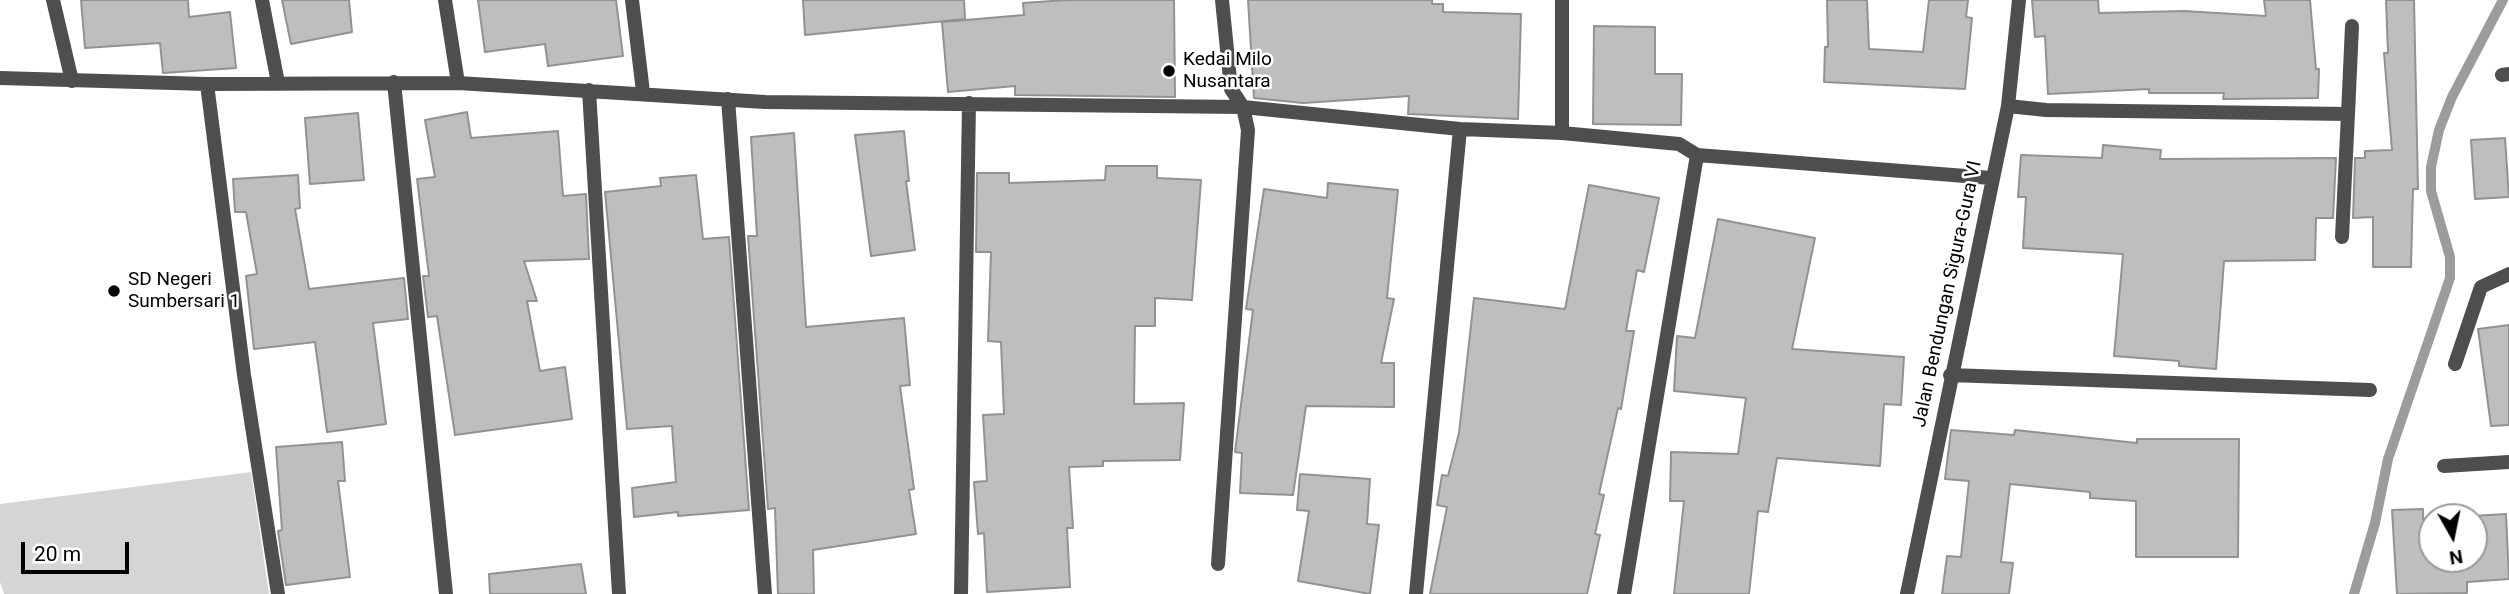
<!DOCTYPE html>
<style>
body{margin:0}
#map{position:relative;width:2509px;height:594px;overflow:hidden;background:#fff;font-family:Roboto,sans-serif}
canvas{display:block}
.north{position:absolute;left:2418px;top:503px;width:70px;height:70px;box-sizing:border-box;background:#fff;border:2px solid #999;border-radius:50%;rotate:171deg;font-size:19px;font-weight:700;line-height:28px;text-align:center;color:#000}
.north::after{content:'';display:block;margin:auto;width:24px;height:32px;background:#000;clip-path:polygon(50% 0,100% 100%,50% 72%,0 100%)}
.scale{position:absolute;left:21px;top:542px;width:108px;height:32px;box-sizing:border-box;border:4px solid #000;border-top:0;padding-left:9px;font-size:21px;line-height:24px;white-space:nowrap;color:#000;-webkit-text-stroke:5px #fff;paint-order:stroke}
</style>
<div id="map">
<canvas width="2509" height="594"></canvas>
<div class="north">N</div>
<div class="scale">20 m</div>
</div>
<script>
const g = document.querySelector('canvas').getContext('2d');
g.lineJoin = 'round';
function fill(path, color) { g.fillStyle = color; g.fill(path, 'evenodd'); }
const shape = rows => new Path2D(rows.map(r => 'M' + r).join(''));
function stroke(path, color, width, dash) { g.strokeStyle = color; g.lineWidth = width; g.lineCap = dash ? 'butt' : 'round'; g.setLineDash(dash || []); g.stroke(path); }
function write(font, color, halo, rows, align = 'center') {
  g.font = font + ' Roboto,sans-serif'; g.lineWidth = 5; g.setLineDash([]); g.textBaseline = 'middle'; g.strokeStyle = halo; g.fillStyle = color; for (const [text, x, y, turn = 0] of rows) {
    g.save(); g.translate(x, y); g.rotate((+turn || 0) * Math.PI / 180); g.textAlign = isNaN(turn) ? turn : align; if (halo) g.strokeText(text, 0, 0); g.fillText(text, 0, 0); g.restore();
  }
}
fill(shape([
 [251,472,269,594,4,594,0,582,0,504]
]), '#d5d5d5');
stroke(shape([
 [2354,594,2375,523,2388,459,2450,278,2450,257,2431,191,2431,167,2439,130,2452,97,2503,0]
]), '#9c9c9c', 10);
const building = shape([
 [81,0,188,0,189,17,230,12,236,68,163,73,160,43,85,48,81,0],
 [282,0,349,0,352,32,291,44,282,0],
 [478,0,616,0,623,56,548,66,545,44,485,52,478,0],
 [803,0,964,0,965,19,805,35,803,0],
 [1066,0,1174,0,1175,97,1015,95,1015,86,948,92,942,22,1024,15,1023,3,1066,0],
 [1248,0,1432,0,1432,4,1443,4,1443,12,1521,14,1518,119,1408,114,1409,96,1303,103,1254,98,1248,0],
 [1827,0,1867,0,1869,49,1923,52,1929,0,1968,0,1966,17,1972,18,1965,89,1824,82,1825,47,1828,47,1827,0],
 [2032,0,2098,0,2099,13,2184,11,2266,16,2264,0,2310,0,2316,69,2319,69,2318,98,2223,99,2224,93,2149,93,2149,89,2048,94,2045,36,2035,37,2032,0],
 [2386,0,2414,0,2418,189,2413,189,2411,267,2373,267,2373,217,2353,218,2355,158,2365,158,2365,151,2392,150,2384,53,2388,53,2386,0],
 [1594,26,1655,27,1655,74,1682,74,1681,125,1593,124,1594,26],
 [467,112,471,138,558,131,563,196,586,194,589,259,524,261,537,301,527,301,540,371,565,367,572,419,455,435,437,316,428,317,423,276,429,276,417,179,435,177,425,120,467,112],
 [358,113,364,180,310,184,305,118,358,113],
 [904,131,909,181,906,181,915,250,871,256,855,135,904,131],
 [794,133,806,327,904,318,910,385,900,386,914,489,909,490,916,534,813,550,814,594,778,594,775,508,768,509,748,236,757,236,751,137,794,133],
 [2505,138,2509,197,2475,199,2471,140,2505,138],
 [2103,145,2161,150,2160,159,2336,158,2333,218,2316,218,2315,260,2224,261,2216,369,2179,366,2179,361,2114,356,2123,254,2023,248,2026,197,2018,197,2021,155,2102,158,2103,145],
 [1106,166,1157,166,1157,178,1201,180,1192,300,1155,298,1155,326,1135,326,1134,404,1184,403,1180,460,1103,461,1103,466,1069,467,1073,528,1067,528,1070,587,987,592,984,533,978,534,974,482,987,481,983,415,1004,414,1001,342,988,341,991,252,976,252,977,173,1009,173,1009,183,1105,180,1106,166],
 [298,175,300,208,295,209,309,289,404,278,408,319,373,323,386,424,327,432,315,342,254,349,246,276,257,274,246,212,235,212,233,179,298,175],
 [696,175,703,239,729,237,749,510,678,516,678,512,634,517,632,488,676,482,672,426,627,429,605,192,661,186,660,178,696,175],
 [1328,183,1398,190,1387,298,1394,299,1381,363,1394,363,1394,407,1306,406,1293,495,1240,493,1242,453,1235,452,1253,310,1246,309,1264,189,1327,198,1328,183],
 [1589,185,1659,198,1644,272,1637,270,1626,331,1634,331,1621,409,1618,408,1599,494,1604,495,1595,534,1600,535,1587,594,1430,594,1447,507,1437,505,1442,475,1448,476,1459,433,1474,298,1565,309,1589,185],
 [1718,219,1815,238,1792,349,1904,357,1901,405,1884,404,1880,466,1777,458,1768,512,1758,511,1749,594,1674,594,1684,501,1670,501,1671,452,1738,454,1746,398,1674,391,1677,336,1695,338,1718,219],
 [2509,325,2509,425,2491,426,2478,329,2509,325],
 [1951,430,2014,435,2015,430,2137,443,2137,439,2239,439,2238,557,2136,557,2136,501,2090,498,2090,492,2010,484,2001,562,2013,563,2009,594,1942,594,1947,556,1961,557,1969,481,1945,479,1951,430],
 [342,442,345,481,338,481,350,577,286,585,278,531,282,530,276,447,342,442],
 [1300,474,1370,479,1367,524,1379,525,1370,594,1298,581,1309,511,1297,510,1300,474],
 [2423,509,2423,519,2432,519,2432,559,2474,559,2474,517,2457,517,2506,514,2509,579,2467,582,2467,593,2397,594,2392,510,2423,509],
 [581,564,586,594,490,594,489,574,581,564]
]);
fill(building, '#bebebe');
stroke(building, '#929292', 2);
stroke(shape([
 [53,0,72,81],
 [262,0,278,83],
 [445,0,458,83],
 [632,0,643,92],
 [2502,75,2509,74],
 [0,78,207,84,458,83,765,102,1243,107,1460,129,1562,133,1679,144,1697,155,1991,178],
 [394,82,446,594],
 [207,84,244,375,278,594],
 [589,90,619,594],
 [728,99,765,594],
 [2008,106,2046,110,2348,114,2342,237],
 [2348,114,2352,26],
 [1562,133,1562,0],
 [2455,364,2481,287,2509,274],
 [1950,375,2370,390],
 [2444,466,2509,462],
 [1218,564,1248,130,1243,107,1231,89,1222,0],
 [961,594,969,103],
 [1416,594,1460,129],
 [1624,594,1697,155],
 [1907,594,2008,106,2019,0]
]), '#4e4e4e', 14);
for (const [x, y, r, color] of [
 [1169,71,7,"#000"],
 [114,291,7,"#000"]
]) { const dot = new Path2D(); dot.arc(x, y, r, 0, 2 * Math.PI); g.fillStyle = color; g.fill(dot); stroke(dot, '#fff', 2.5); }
write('19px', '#000', '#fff', [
 ["Kedai Milo",1183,60],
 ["Nusantara",1183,82],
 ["SD Negeri",128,280],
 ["Sumbersari 1",128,302]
], 'left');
write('19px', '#000', '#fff', [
 ["Jalan Bendungan Sigura-Gura VI",1948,294,-78]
]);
</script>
